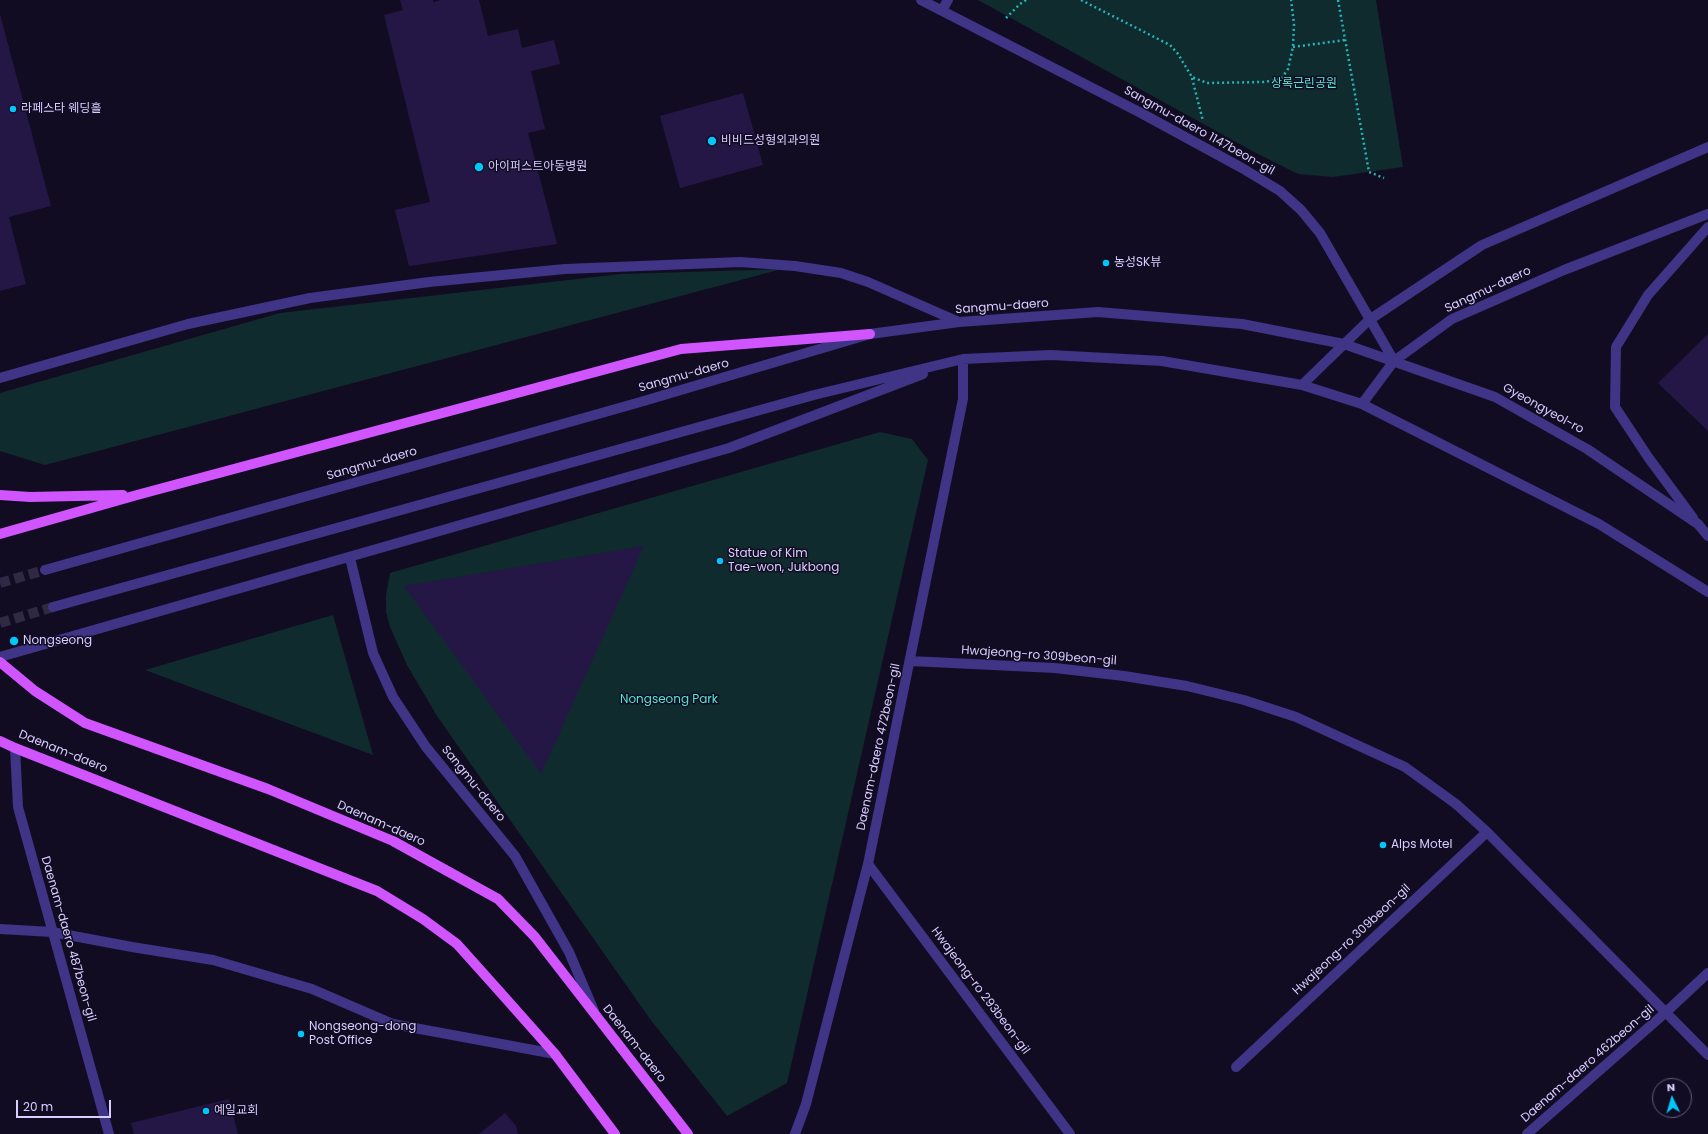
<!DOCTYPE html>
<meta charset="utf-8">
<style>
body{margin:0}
#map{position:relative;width:1708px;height:1134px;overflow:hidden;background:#120c23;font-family:Poppins,sans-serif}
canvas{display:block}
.north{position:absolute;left:1652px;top:1078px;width:40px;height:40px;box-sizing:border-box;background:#120c23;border:1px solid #615a7b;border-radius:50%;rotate:355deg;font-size:11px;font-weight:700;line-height:16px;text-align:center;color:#d8ceff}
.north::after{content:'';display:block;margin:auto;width:14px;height:18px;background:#00c6f9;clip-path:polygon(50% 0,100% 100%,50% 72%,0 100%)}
.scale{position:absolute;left:16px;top:1100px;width:95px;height:18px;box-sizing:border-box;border:2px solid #d8ceff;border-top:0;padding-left:5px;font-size:12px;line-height:14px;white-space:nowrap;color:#d8ceff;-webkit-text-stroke:3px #120c23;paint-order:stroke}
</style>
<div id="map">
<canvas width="1708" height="1134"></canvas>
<div class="north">N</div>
<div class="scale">20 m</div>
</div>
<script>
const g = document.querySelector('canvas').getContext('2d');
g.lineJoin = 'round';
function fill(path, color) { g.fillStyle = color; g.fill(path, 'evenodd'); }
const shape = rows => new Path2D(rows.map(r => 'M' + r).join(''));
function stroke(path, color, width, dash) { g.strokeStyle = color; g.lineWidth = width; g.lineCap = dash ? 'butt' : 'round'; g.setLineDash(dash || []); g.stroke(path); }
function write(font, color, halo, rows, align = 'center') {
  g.font = font + ' Poppins,"Noto Sans KR",sans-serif'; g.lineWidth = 3; g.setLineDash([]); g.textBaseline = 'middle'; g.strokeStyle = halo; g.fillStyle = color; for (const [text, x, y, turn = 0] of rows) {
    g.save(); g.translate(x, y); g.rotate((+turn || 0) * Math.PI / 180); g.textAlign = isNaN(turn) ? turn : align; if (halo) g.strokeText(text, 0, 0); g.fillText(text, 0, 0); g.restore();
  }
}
fill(shape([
 [978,0,1376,0,1403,167,1333,177,1298,174,1256,153],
 [782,269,45,465,0,451,0,393,280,313,621,274],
 [880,432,912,439,928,460,787,1083,727,1116,650,1019,437,716,407,665,390,627,386,612,386,595,390,573],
 [333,615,373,755,145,670]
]), '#0f2b2d');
fill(shape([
 [400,0,433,0,433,2,442,0,479,0,488,36,518,29,522,48,554,40,560,64,531,71,545,129,528,133,557,244,409,266,395,210,430,202,384,15,403,10],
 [0,14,51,206,9,217,26,284,0,291],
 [743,93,763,165,680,188,660,116],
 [1708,334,1708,431,1658,383],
 [644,546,541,774,404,586],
 [229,1099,238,1134,134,1134,131,1123],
 [505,1113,516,1126,518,1134,479,1134]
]), '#251745');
stroke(shape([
 [0,583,45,570],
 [0,623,53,607]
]), '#302944', 10, [10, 5]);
stroke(shape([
 [1081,0,1170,45,1178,54,1192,77,1207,83,1264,82,1281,79,1288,69,1293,47,1294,24,1291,0],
 [1338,0,1369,172,1384,178],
 [1006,18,1020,4,1026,0],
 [1293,47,1345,40],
 [1192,78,1203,121]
]), '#26b4bb', 2.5, [2, 3]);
stroke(shape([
 [921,0,1141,113,1242,168,1280,191,1301,210,1320,233,1394,361],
 [942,10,948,0],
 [0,378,188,324,310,298,429,282,565,269,740,262,795,266,841,273,868,282,959,322],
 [1302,385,1369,320,1482,245,1708,147],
 [1362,404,1394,361,1452,319,1564,270,1708,214],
 [1693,518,1648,457,1615,407,1616,347,1648,295,1708,227],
 [350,558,373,653,393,697,426,747,515,856,569,952,594,1011],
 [45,570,637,403,870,334,959,322,1098,312,1242,324,1344,344,1495,397,1587,449,1698,524,1708,536],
 [53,607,814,395,963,359,1051,355,1162,361,1302,385,1362,404,1599,524,1708,592],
 [0,657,729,448,923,374],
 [910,661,1055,668,1124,676,1187,686,1244,700,1296,717,1405,767,1456,804,1487,832,1708,1055],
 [15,748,18,807,109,1134],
 [868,864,1070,1134],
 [0,929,52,932,132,947,213,960,312,989,393,1024,555,1054],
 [1236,1067,1487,832],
 [795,1134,806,1104,868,864,963,399,963,359],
 [1527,1134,1665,1013,1708,973]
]), '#3f3485', 10);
stroke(shape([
 [0,495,30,497,123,495],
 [0,534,137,495,681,349,870,334],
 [0,662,35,691,85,723,268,789,393,841,498,899,535,937,688,1134],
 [0,741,15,748,377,891,423,919,457,944,500,992,555,1054,615,1134]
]), '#d155ff', 10);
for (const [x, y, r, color] of [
 [13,109,4,"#00c6f9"],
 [712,141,5,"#00c6f9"],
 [479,167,5,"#00c6f9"],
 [1106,263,4,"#00c6f9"],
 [720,561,4,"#00c6f9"],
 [14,641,5,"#00c6f9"],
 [1383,845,4,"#00c6f9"],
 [301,1034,4,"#00c6f9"],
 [206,1111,4,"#00c6f9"]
]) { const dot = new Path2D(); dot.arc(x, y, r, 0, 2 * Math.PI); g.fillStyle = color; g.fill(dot); stroke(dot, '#120c23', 1.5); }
write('12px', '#52e7d1', '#120c23', [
 ["상록근린공원",1304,84],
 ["Nongseong Park",669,700]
]);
write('12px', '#d8ceff', '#120c23', [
 ["라페스타 웨딩홀",21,109],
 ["비비드성형외과의원",721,141],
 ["아이퍼스트아동병원",488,167],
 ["농성SK뷰",1114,263],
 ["Statue of Kim",728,554],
 ["Tae-won, Jukbong",728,568],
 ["Nongseong",23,641],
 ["Alps Motel",1391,845],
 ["Nongseong-dong",309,1027],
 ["Post Office",309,1041],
 ["예일교회",214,1111]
], 'left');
write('12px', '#d8ceff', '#120c23', [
 ["Sangmu-daero 1147beon-gil",1199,131,29],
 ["Sangmu-daero",1488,290,-25],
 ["Sangmu-daero",1002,307,-4],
 ["Sangmu-daero",684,376,-16],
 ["Gyeongyeol-ro",1543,409,29],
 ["Sangmu-daero",372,464,-16],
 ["Hwajeong-ro 309beon-gil",1039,656,4],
 ["Daenam-daero 472beon-gil",879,747,-78],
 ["Daenam-daero",63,752,22],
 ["Sangmu-daero",473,784,51],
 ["Daenam-daero",381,824,24],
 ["Daenam-daero 487beon-gil",68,939,74],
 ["Hwajeong-ro 309beon-gil",1352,940,-43],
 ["Hwajeong-ro 293beon-gil",980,991,53],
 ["Daenam-daero",634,1044,52],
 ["Daenam-daero 462beon-gil",1588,1064,-41]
]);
</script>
